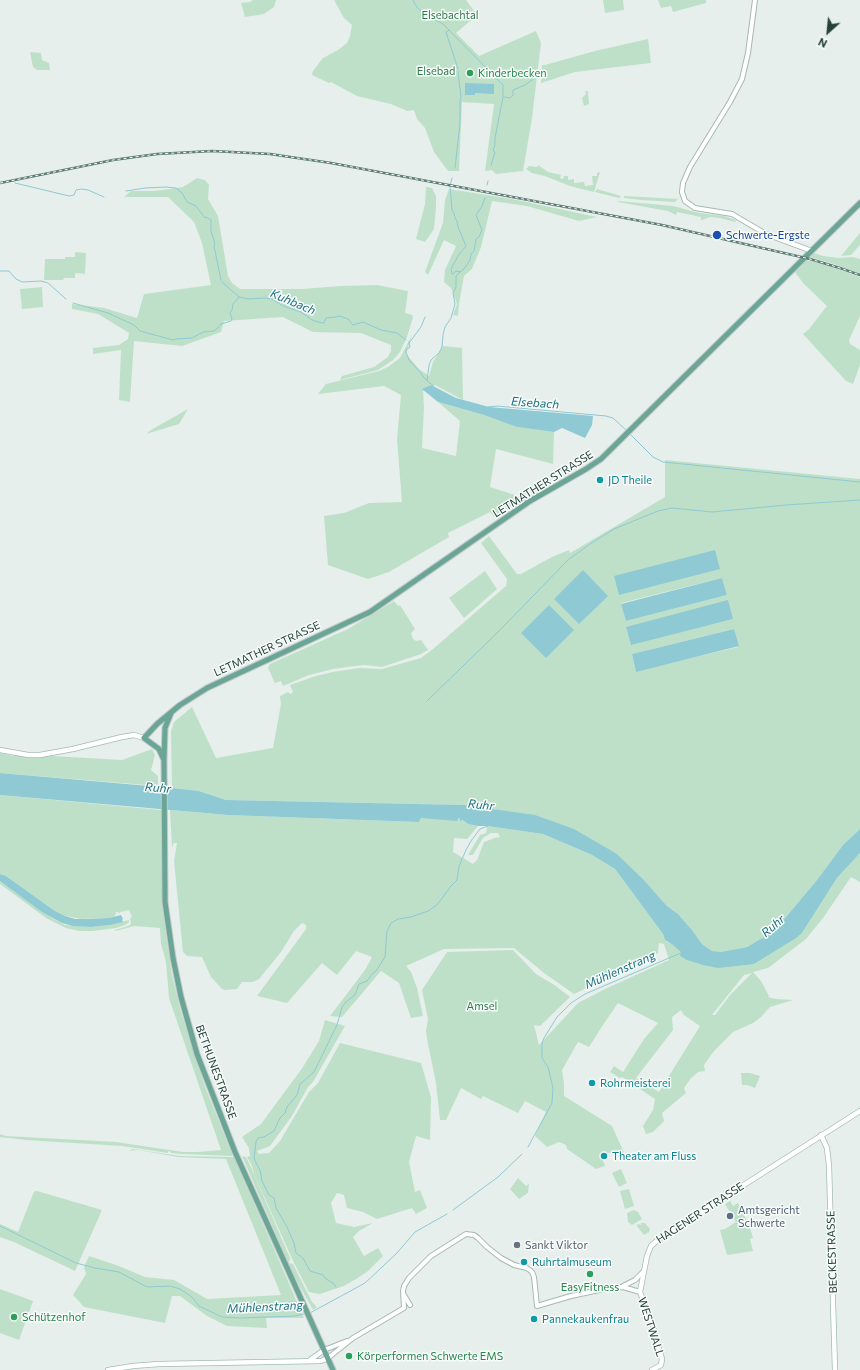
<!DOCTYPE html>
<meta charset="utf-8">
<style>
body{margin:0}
#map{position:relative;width:860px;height:1370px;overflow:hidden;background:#e6efeb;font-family:Commissioner,sans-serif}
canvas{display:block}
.north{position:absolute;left:808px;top:12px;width:40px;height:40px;-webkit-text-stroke:3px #f7fbf9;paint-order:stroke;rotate:207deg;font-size:11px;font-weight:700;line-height:16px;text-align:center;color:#24423a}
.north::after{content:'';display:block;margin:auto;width:14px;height:18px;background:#24423a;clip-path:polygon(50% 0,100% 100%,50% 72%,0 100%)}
</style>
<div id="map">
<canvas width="860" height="1370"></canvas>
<div class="north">N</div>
</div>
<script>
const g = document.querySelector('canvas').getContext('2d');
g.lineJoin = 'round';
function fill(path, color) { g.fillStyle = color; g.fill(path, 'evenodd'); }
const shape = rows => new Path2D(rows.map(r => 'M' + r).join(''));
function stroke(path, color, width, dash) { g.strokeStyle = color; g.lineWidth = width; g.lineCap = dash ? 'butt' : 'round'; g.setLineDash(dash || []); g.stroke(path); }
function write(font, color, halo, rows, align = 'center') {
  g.font = font + ' Commissioner,sans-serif'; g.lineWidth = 3; g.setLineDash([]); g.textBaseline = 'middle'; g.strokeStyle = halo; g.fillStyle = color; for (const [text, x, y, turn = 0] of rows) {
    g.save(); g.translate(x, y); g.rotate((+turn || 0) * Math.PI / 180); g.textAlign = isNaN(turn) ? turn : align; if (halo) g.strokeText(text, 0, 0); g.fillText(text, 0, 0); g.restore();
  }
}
fill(shape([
 [253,0,276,0,274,7,264,14,245,17,241,3,250,2],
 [334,0,466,0,477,15,456,33,479,56,536,31,541,43,532,118,523,171,496,174,492,170,485,171,494,104,462,102,459,171,448,171,434,152,425,128,417,119,414,110,407,111,391,104,357,96,331,82,329,83,312,75,313,71,323,58,338,50,347,43,350,36,352,25,344,18],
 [603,0,623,0,624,10,605,13],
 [658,0,706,0,706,3,673,12,671,6,661,8],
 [648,39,651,63,575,72,541,83,542,65,545,65,595,51],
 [30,52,41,53,42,60,49,63,50,70,37,70,33,67],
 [585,91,588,91,589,104,584,106,582,98,586,94],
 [538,165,548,172,561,175,560,178,563,179,564,176,568,176,568,180,574,179,574,183,584,182,585,186,593,185,592,176,597,176,597,173,600,172,594,192,570,186,545,176,532,173,526,169,529,166,537,167],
 [197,178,205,180,209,185,208,199,218,216,228,276,232,283,240,289,302,289,341,286,377,285,408,291,405,313,412,315,413,317,407,337,400,352,393,360,378,370,340,380,342,376,374,367,388,357,391,351,391,345,361,333,313,332,283,317,224,321,221,332,182,346,134,341,130,402,119,400,121,350,93,354,93,348,119,345,128,339,129,333,98,314,72,309,72,304,104,308,137,318,144,294,211,285,202,243,194,222,168,197,124,197,131,191,155,191,183,187],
 [426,187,432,188,436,196,436,207,434,229,425,242,416,239,425,204],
 [449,189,512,199,597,217,579,221,527,206,492,201,481,247,472,269,464,276,459,304,458,316,453,315,457,304,451,288,444,282,445,270,456,246,444,240,428,275,425,272,443,223,445,200],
 [597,189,621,196,619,198,595,192],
 [624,196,678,199,675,202,641,200,624,198],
 [618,201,673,206,699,213,724,216,736,220,735,222,720,218,710,217,702,220,701,220,701,217,677,212,676,215,668,211,618,202],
 [860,233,860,245,851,255,841,256],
 [75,252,86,253,85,274,75,273,75,278,64,278,63,280,44,280,45,259,65,259,65,257,75,257],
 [814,253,823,256,839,258,853,257,860,259,860,274,837,265,810,257],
 [806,260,827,265,860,277,860,316,849,340,850,344,860,350,860,365,853,384,846,381,803,334,809,329,827,306,803,283,795,272],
 [42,287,43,307,22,309,20,289],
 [412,335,406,354,419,369,429,376,433,362,443,346,462,348,463,400,435,385,431,385,423,389,424,408,422,448,456,456,460,421,438,402,484,415,518,427,554,432,553,464,496,449,490,487,524,498,495,518,490,512,448,533,449,537,389,572,368,579,328,565,324,516,344,513,369,503,402,502,397,439,401,395,384,386,318,394,326,384,379,371,388,367,400,358],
 [188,409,179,424,146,434,151,430],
 [665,460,860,479,860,829,843,845,817,880,781,923,764,937,747,947,721,952,712,951,702,944,692,930,678,914,667,906,643,879,617,854,495,809,464,805,226,800,199,791,172,788,171,731,174,722,192,707,216,758,273,748,281,704,280,696,288,692,290,694,293,692,290,685,316,676,333,672,359,668,382,669,421,658,433,649,506,586,507,579,481,543,489,536,517,574,521,574,550,558,569,550,570,553,665,497],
 [722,578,727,595,626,621,621,603],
 [733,619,631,644,626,627],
 [734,629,738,647,636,671,632,654],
 [485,571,497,589,464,618,449,598],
 [394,601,398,606,400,605,415,629,411,633,413,639,416,641,421,640,428,650,421,654,382,667,364,665,333,669,309,675,283,686,281,681,275,683,268,668,270,664,348,629],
 [152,749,155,755,151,770,158,776,158,786,0,773,0,753,13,756,52,756,122,760],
 [0,795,161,810,163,904,166,935,172,975,181,1012,192,1047,206,1089,233,1156,181,1154,171,1153,171,1152,168,1151,168,1153,122,1146,26,1140,0,1137,0,1134,6,1136,116,1142,183,1152,197,1152,221,1150,169,998,166,962,161,944,160,928,135,926,115,931,115,930,128,926,131,924,130,918,132,917,129,910,120,912,119,914,118,912,116,912,115,916,109,918,81,919,65,916,55,911,6,876,0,874],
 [170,810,228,815,419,822,421,818,460,818,462,821,463,820,465,820,468,824,478,826,467,839,454,838,453,852,473,864,477,860,484,842,495,838,500,837,498,833,491,833,483,838,473,855,468,855,480,835,486,833,487,826,543,834,592,855,615,869,663,934,665,940,667,942,674,945,754,964,802,933,837,878,860,853,860,882,851,877,823,918,806,939,768,968,753,972,761,981,769,996,768,997,776,999,793,1000,770,1007,761,1017,753,1023,733,1032,714,1051,704,1065,705,1071,698,1072,691,1078,684,1088,686,1093,662,1113,664,1121,653,1132,646,1134,643,1126,653,1110,655,1099,622,1077,620,1078,610,1072,614,1066,623,1072,644,1039,658,1023,618,1003,603,1025,589,1047,578,1042,562,1070,564,1084,564,1096,612,1126,626,1157,620,1160,614,1150,602,1157,605,1166,596,1169,567,1149,566,1145,559,1142,547,1147,535,1136,546,1112,525,1101,518,1113,483,1096,481,1099,461,1088,446,1120,440,1120,436,1083,427,1039,426,1031,428,1019,422,990,447,952,513,950,536,974,556,986,570,997,540,1026,534,1025,539,1045,578,1003,605,989,669,960,664,944,659,943,658,953,574,994,544,973,514,948,444,949,406,966,411,972,417,988,423,1016,411,1018,399,983,381,971,342,1017,330,1016,365,970,372,957,356,951,337,975,322,963,287,1003,257,996,306,929,306,925,302,923,294,931,281,952,259,979,253,982,242,982,237,989,224,990,221,988,211,977,202,957,187,956,183,952,174,861,177,843,174,843,172,847],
 [752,973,730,995,715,1015,712,1015,744,975],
 [681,1010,684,1015,700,1026,659,1092,636,1078,673,1030,672,1017],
 [0,881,52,918,65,925,91,927,110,925,129,920,129,922,125,925,116,928,93,931,79,931,66,928,46,918,0,884],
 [325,1020,345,1026,313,1082,308,1087,292,1116,270,1146,257,1151,259,1154,269,1153,280,1141,309,1092,318,1083,340,1043,421,1063,431,1097,430,1140,416,1136,409,1162,415,1192,420,1190,427,1208,416,1214,412,1208,377,1219,363,1212,347,1208,344,1195,337,1193,331,1203,336,1223,354,1227,373,1223,359,1231,353,1237,364,1256,378,1248,383,1256,368,1271,356,1279,344,1286,320,1294,309,1292,294,1263,254,1174,252,1166,247,1157,250,1156,249,1148,242,1137,261,1124,303,1067,319,1041],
 [741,1073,750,1073,760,1076,755,1088,747,1085,742,1085],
 [133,1149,180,1156,234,1157,304,1318,266,1318,267,1328,227,1326,207,1316,180,1296,172,1296,165,1323,84,1307,73,1295,86,1274,84,1267,89,1256,119,1266,145,1277,174,1280,207,1299,281,1295,226,1159,178,1157,138,1150,129,1151],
 [242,1156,246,1157,250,1165,290,1258,289,1263,293,1264,312,1302,317,1307,313,1310,294,1276],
 [621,1169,627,1183,619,1187,612,1173],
 [518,1178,526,1186,529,1184,528,1193,519,1199,510,1189],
 [629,1189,634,1206,625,1209,620,1191],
 [35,1191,37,1191,102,1210,75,1271,14,1242,0,1237,0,1224,18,1232,33,1194],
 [730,1201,733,1206,738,1203,749,1225,753,1238,750,1239,753,1251,727,1255,720,1230,725,1229,736,1222,725,1204],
 [634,1210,638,1212,642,1219,632,1225,628,1222,627,1213],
 [641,1223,645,1223,650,1229,649,1232,644,1235,637,1226,638,1224,641,1225],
 [0,1289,33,1301,19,1340,0,1333]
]), '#bfe0c8');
fill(shape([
 [465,83,494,84,494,94,475,93,475,95,465,95],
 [431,385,456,398,489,407,593,416,592,425,585,438,562,428,554,432,517,427,484,415,438,402,422,389],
 [715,550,720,569,619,595,614,576],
 [583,570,608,596,579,624,554,599],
 [722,578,727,595,626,621,621,604],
 [728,600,733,619,631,645,626,627],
 [549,605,574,630,546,658,521,633],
 [734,629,739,646,636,672,632,654],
 [0,773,172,788,199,791,226,800,464,805,535,815,574,829,617,854,643,879,667,906,678,914,692,930,702,944,712,951,721,952,747,947,764,937,781,923,817,880,843,845,860,829,860,853,837,878,802,933,796,938,754,964,718,968,703,965,687,960,680,956,681,952,673,945,665,940,663,934,615,869,592,855,543,834,487,826,478,826,468,824,463,820,460,821,460,818,458,819,457,821,421,818,419,822,228,815,0,795],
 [0,874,6,876,55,911,65,916,75,919,90,919,109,918,121,915,123,919,122,920,123,922,110,925,91,927,73,926,62,923,42,912,0,881]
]), '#8ec9d4');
stroke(shape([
 [413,0,416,6,421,11,443,24,503,85,503,97,495,138,495,145,493,150,495,152,491,165],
 [449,30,446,32,458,69],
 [504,97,510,98,513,95,513,90,525,85,535,78],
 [455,168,460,124,460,101,461,97,458,71],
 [15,183,69,196,74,195,76,190,82,189,88,190,104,197],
 [487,185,488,181],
 [126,191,145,188,166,187,176,188,182,193,187,202,196,206,205,218,206,217,211,220,211,231,215,244,214,246,221,280],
 [0,271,9,271,16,279,22,282,41,281,48,283,66,299],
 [460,272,464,269,470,260,471,254,474,251,476,239,479,237,482,230,476,215,482,206,485,198],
 [222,282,239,297],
 [73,303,108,313,134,325,140,331,173,340,176,339,192,338,203,332,214,331,217,329,221,324,231,321,232,319,230,313,232,310,233,304,239,297,248,299,264,298,272,299,283,306,301,312,312,320,322,323,324,323,326,318,335,317,340,316,348,319,353,325,363,322,381,330,397,333,406,340],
 [409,342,410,347,406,350,406,352,409,360,419,371,426,380],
 [409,343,421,327,425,317],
 [434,386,427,381,429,365,431,360,439,353,442,347,443,335,445,327,451,318,455,304,453,293,456,287,456,276,460,272,456,271,453,274,452,274,451,269,458,256,466,246,458,227,457,221,455,218,454,213,452,210,450,186,452,178],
 [488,407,497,406,606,416,613,418,627,431],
 [629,433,653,457,663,462,860,482],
 [427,701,498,632,568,560,590,544,614,529,658,511,672,508,712,512,786,505,860,500],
 [528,1147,552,1103,553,1088,548,1067,542,1058,542,1043,544,1038,557,1017,571,1003,585,994,683,952],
 [453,1210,498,1177,522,1154],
 [0,1226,76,1263,95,1268,119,1272,147,1287,170,1286,180,1289,192,1297,199,1306,222,1317,240,1318,294,1316,304,1314],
 [336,1287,333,1283,326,1279,323,1275,310,1271,303,1258,296,1253,294,1243,287,1227,276,1208,274,1198,269,1195,262,1181,260,1170,256,1163,254,1158,256,1142,258,1138,264,1137,274,1131,280,1118,285,1113,287,1107,297,1095,300,1084,314,1072,337,1025,342,1007,346,1002,355,995,359,984,367,981,372,974,376,971,385,957,387,931,391,923,398,919,411,917,428,911,437,905,451,886,457,880,459,866,466,850,471,841,480,829,488,826],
 [310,1313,365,1283,397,1253,415,1232,447,1214]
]), '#8ec9d4', 1);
const tertiary = shape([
 [755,0,748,53,742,79,730,102,690,167,683,183,682,192,685,201,695,208,732,214,766,234,812,251],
 [623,1286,635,1280,643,1272],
 [404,1295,410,1305],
 [324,1350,347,1341],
 [328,1358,353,1338,404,1308,403,1291,404,1286,409,1278,431,1256,466,1234,474,1235,478,1238,487,1247,501,1258,514,1265,527,1268,532,1272,534,1277,537,1306,571,1296,604,1289,623,1287,640,1292]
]);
const secondary = shape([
 [0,750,28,755,40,755,73,749,122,737,134,735,144,738],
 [821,1135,827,1148,829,1166,835,1370],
 [310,1360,324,1350],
 [108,1370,133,1366,159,1364,321,1361,328,1358],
 [652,1370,661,1365,662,1359,652,1323,640,1292,647,1256,651,1246,659,1239,860,1111]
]);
const primary = shape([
 [171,713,165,728,164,760,165,902,173,958,181,997,197,1054,235,1152,333,1370],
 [164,760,159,749,144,738,157,724,180,705,207,688,370,612,530,501,586,469,601,459,860,203]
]);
stroke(tertiary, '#a8b8b2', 6);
stroke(secondary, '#a4bbb3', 6);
stroke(primary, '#c2cac8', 7);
stroke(tertiary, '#fff', 4);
stroke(secondary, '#fff', 4.5);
stroke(primary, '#6aa596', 5);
const rail = shape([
 [0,183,113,160,157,154,212,151,270,154,331,163,662,225,810,259,840,268,860,275]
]);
stroke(rail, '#5f7d75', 2.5);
stroke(rail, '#f7fbf9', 1, [3]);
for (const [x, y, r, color] of [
 [470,73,4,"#2e9e5b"],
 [717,235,5,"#1a4fb4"],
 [600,480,4,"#0f9aa8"],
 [592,1083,4,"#0f9aa8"],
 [604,1156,4,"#0f9aa8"],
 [730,1216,4,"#5c6f8a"],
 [517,1245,4,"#6b7280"],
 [524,1262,4,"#0f9aa8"],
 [590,1274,4,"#2e9e5b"],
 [14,1317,4,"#2e9e5b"],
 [534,1319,4,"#0f9aa8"],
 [349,1356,4,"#2e9e5b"]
]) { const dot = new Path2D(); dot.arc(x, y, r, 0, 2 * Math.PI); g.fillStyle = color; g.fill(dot); stroke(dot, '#f7fbf9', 1.5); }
write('11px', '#2d7a4b', '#f7fbf9', [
 ["Elsebachtal",450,15],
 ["Elsebad",436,71],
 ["Amsel",482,1006]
]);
write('11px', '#27864d', '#f7fbf9', [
 ["Kinderbecken",478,73],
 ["EasyFitness",590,1287,"center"],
 ["Schützenhof",22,1317],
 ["Körperformen Schwerte EMS",357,1356]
], 'left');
write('11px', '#164399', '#f7fbf9', [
 ["Schwerte-Ergste",726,235]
], 'left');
write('11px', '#0d838f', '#f7fbf9', [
 ["JD Theile",608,480],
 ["Rohrmeisterei",600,1083],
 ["Theater am Fluss",612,1156],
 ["Ruhrtalmuseum",532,1262],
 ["Pannekaukenfrau",542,1319]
], 'left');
write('11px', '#24423a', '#f7fbf9', [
 ["LETMATHER STRASSE",543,484,-32],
 ["LETMATHER STRASSE",267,649,-25],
 ["BETHUNESTRASSE",216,1072,70],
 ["HAGENER STRASSE",700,1213,-33],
 ["BECKESTRASSE",832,1252,-92],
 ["WESTWALL",651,1327,72]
]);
write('11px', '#4e5e75', '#f7fbf9', [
 ["Amtsgericht",738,1210],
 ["Schwerte",738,1223]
], 'left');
write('11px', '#5b616d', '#f7fbf9', [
 ["Sankt Viktor",525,1245]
], 'left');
write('italic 12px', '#1c6f80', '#f7fbf9', [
 ["Kuhbach",293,302,23],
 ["Elsebach",535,403,4],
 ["Ruhr",158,788,5],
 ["Ruhr",481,805,6],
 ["Ruhr",773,926,-41],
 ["Mühlenstrang",620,970,-24],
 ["Mühlenstrang",265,1307,-3]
]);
</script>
